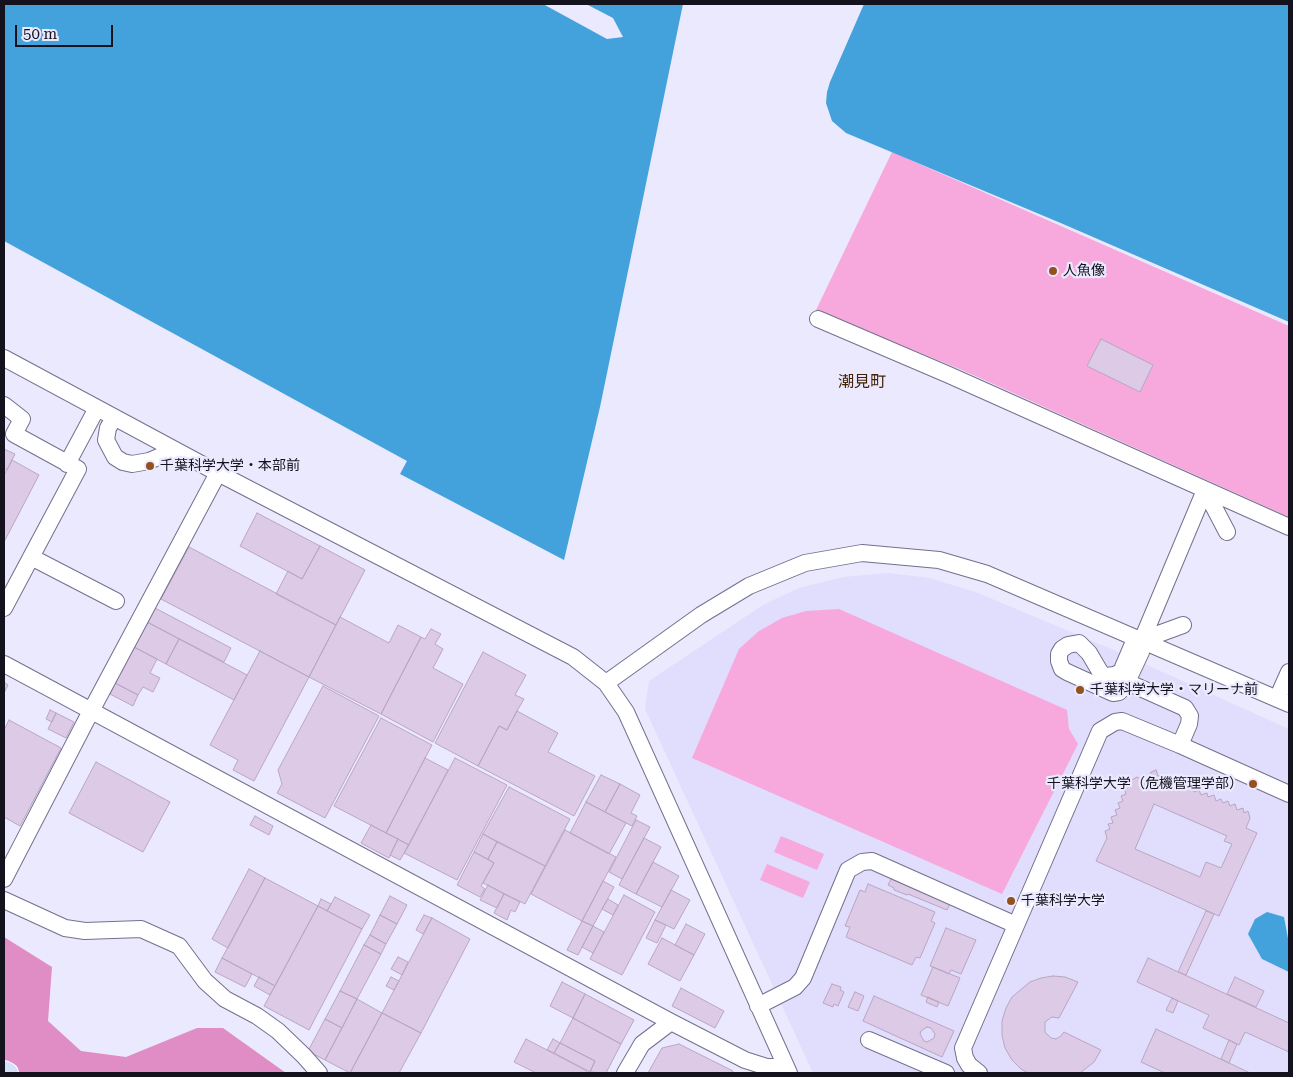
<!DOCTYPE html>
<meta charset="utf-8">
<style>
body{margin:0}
#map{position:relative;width:1293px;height:1077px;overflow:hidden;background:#ebe9fd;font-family:"Roboto Serif",serif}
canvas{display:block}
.frame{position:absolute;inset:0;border:5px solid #13121d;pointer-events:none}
.scale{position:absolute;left:15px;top:25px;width:98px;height:22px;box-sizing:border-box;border:2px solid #13121d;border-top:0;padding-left:6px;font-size:15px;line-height:18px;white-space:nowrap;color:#13121d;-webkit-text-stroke:4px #ebe9fd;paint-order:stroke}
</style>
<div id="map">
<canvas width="1293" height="1077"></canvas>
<div class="frame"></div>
<div class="scale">50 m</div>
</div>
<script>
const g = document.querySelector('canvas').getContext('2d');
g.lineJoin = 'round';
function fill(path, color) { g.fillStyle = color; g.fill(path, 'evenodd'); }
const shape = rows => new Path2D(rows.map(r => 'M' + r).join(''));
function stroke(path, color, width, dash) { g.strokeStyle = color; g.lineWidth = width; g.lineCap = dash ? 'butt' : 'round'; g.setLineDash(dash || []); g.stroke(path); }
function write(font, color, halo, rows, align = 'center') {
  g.font = font + ' "Roboto Serif","Noto Sans JP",serif'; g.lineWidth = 4.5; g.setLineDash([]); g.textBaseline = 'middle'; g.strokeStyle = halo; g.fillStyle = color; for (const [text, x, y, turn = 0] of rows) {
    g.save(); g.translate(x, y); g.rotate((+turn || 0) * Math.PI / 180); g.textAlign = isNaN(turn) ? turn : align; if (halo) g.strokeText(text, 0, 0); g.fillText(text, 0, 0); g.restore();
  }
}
fill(shape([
 [888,573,930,578,978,593,1109,648,1289,729,1289,1073,813,1073,645,709,649,681,763,605,799,588,843,577]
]), '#e0ddfd');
fill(shape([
 [892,152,1289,326,1289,517,962,370,816,310],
 [839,609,1067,710,1069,729,1078,744,1002,894,692,758,739,649,759,631,782,618,806,611],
 [781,836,824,854,817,870,774,852],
 [767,864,810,882,803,898,760,880]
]), '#f7a8dd');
fill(shape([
 [4,937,52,967,48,1021,81,1051,126,1057,197,1028,223,1028,286,1073,4,1073]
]), '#e08dc5');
fill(shape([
 [4,4,683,4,600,407,564,560,400,474,407,461,4,241],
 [864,4,1289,4,1289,322,1063,224,846,133,832,121,826,103,827,92,830,82],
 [1267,912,1284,917,1289,944,1289,972,1262,959,1248,934,1255,919]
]), '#43a2dc');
fill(shape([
 [543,4,586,4,613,18,623,37,607,39]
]), '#ebe9fd');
const building = shape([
 [1101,339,1153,365,1140,392,1087,366,1101,339],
 [4,449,15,454,7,470,4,468,4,449],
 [12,460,39,475,4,542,4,475,12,460],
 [257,513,320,546,302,579,240,546,257,513],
 [320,546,365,570,336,625,276,594,288,571,302,579,320,546],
 [189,547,336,625,309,677,161,599,189,547],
 [155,608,231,648,224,662,147,622,155,608],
 [340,617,389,643,398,625,421,637,381,714,309,677,340,617],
 [147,622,179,639,166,664,134,647,147,622],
 [431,629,441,634,435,644,443,649,433,668,463,684,433,742,381,714,421,637,425,639,431,629],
 [179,639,247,675,234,700,166,664,179,639],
 [134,647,157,659,150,673,160,678,153,692,143,687,138,695,115,683,134,647],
 [260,651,309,677,254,781,233,770,238,760,210,745,260,651],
 [483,652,526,675,515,695,524,699,517,711,507,730,499,726,478,766,435,743,483,652],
 [4,682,8,685,4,693,4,682],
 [115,683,138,695,133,706,110,694,115,683],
 [323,686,379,716,325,818,277,793,282,784,278,770,323,686],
 [50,710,56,713,52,722,46,719,50,710],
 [517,711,558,733,548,752,595,776,574,816,478,766,499,726,507,730,517,711],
 [56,713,74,722,66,738,48,729,56,713],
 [381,718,432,745,386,833,334,806,381,718],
 [9,720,61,748,20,826,4,817,4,730,9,720],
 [425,758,448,770,409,845,386,833,425,758],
 [455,758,507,785,457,880,404,853,455,758],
 [96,762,170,802,143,852,69,813,96,762],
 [1156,770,1158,776,1163,774,1165,779,1171,777,1173,781,1178,779,1180,784,1185,782,1187,788,1192,786,1194,792,1199,790,1201,795,1207,793,1208,797,1214,795,1216,801,1221,799,1223,803,1228,801,1230,806,1235,804,1237,810,1243,808,1244,813,1248,811,1250,818,1246,828,1257,833,1219,916,1096,861,1107,838,1105,831,1110,829,1108,824,1113,823,1111,817,1117,815,1115,810,1120,808,1118,803,1123,801,1121,796,1126,794,1124,788,1129,786,1128,782,1137,777,1147,782,1151,772,1156,770],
 [1154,804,1227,836,1224,841,1232,844,1221,868,1206,862,1200,877,1135,849,1154,804],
 [601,775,620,784,605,812,586,802,601,775],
 [620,784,640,795,631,813,637,816,632,826,605,812,620,784],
 [509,787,570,819,545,866,483,834,509,787],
 [586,802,626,823,609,854,570,833,586,802],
 [255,816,273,826,269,835,250,825,255,816],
 [636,820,650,827,622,879,609,872,636,820],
 [371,825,398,839,389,858,361,843,371,825],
 [565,830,616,857,582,921,531,894,565,830],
 [483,834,497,842,488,859,474,852,483,834],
 [644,838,661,847,636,894,619,885,644,838],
 [398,839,409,845,400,860,390,855,398,839],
 [497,842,545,866,525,904,483,883,494,863,488,859,497,842],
 [474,852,494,863,481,886,485,889,480,897,457,885,474,852],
 [653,862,679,876,662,907,636,894,653,862],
 [249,869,265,878,228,948,212,939,249,869],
 [265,878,318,906,275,986,222,958,265,878],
 [891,879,950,904,947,910,908,894,907,895,894,890,894,888,888,885,891,879],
 [603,881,614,887,593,926,582,921,603,881],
 [868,884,935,912,931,921,935,923,920,958,916,957,912,965,846,937,850,927,845,926,860,890,865,892,868,884],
 [488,885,504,894,497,908,480,900,488,885],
 [671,890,690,900,674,929,655,920,671,890],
 [504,894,520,902,515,912,511,910,507,920,494,913,504,894],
 [624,895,655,912,622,975,590,959,624,895],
 [390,896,407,905,397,924,380,915,390,896],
 [335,897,370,915,362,929,327,911,335,897],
 [321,899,331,904,327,911,318,906,321,899],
 [608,899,618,905,613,915,602,909,608,899],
 [318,906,362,929,309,1030,264,1006,318,906],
 [1206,911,1214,914,1186,975,1178,972,1206,911],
 [380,915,397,924,386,944,370,935,380,915],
 [424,915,432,918,423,934,416,930,424,915],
 [432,918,470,939,421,1033,382,1013,432,918],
 [655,920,666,925,657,943,646,938,655,920],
 [582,921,593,926,578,955,567,950,582,921],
 [686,924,705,934,694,955,675,945,686,924],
 [593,926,604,932,593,953,582,947,593,926],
 [946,928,976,940,961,974,951,970,949,974,930,966,946,928],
 [370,935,386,944,381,954,364,945,370,935],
 [662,938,694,955,680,981,648,964,662,938],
 [364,945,381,954,357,999,340,991,364,945],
 [398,957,408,962,402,975,391,969,398,957],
 [222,958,252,974,245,987,215,972,222,958],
 [1148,958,1289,1023,1289,1052,1245,1032,1239,1045,1203,1028,1209,1015,1137,982,1148,958],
 [933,967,960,978,948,1006,921,995,933,967],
 [1053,976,1065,977,1078,982,1059,1018,1052,1017,1045,1022,1045,1032,1051,1038,1056,1039,1061,1036,1064,1032,1101,1050,1094,1062,1080,1073,1028,1073,1021,1069,1012,1060,1005,1048,1002,1035,1002,1021,1006,1008,1012,997,1030,982,1041,978,1053,976],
 [259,977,275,986,270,995,254,986,259,977],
 [391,977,399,981,394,990,386,986,391,977],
 [1235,977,1264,991,1256,1007,1227,994,1235,977],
 [562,982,585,994,573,1018,550,1006,562,982],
 [832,984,841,987,840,990,844,992,838,1006,834,1004,833,1007,823,1003,832,984],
 [681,988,724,1011,715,1028,672,1006,681,988],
 [340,991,357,999,342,1028,325,1019,340,991],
 [855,992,864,996,858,1011,848,1007,855,992],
 [585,994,634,1020,621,1044,573,1018,585,994],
 [874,996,954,1031,942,1057,863,1021,874,996],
 [927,1027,931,1028,935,1034,934,1038,927,1042,924,1041,920,1034,921,1031,927,1027],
 [928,997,939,1002,937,1007,926,1002,928,997],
 [1172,998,1178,1001,1173,1013,1166,1010,1172,998],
 [357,999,382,1013,350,1073,325,1060,357,999],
 [382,1013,421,1033,399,1073,350,1073,382,1013],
 [573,1018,621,1044,606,1073,590,1072,595,1061,560,1043,573,1018],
 [325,1019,342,1028,325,1060,308,1051,325,1019],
 [1156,1029,1229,1063,1250,1073,1165,1073,1141,1062,1156,1029],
 [526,1039,587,1071,586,1073,536,1073,514,1062,526,1039],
 [553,1039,560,1043,554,1053,547,1050,553,1039],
 [1229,1040,1237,1044,1229,1063,1221,1059,1229,1040],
 [560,1043,595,1061,590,1072,554,1053,560,1043],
 [679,1044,733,1071,732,1073,648,1073,662,1048,679,1044]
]);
fill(building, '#ddcae7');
stroke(building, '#b9a6c3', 1);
const minor = shape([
 [818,319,949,375,1289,527],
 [4,358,218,473,573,657,606,683,626,712,789,1073],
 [4,405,22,419,14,434,78,469,4,608],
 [114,418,108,428,106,440,115,457,123,462,132,464,149,461,175,450],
 [67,464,97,408],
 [1205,490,1227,532],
 [31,557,116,601],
 [1183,625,1142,640,1132,646,1121,672,1114,675,1106,676,1102,675,1089,653,1079,643,1068,645,1062,649,1059,654,1059,661,1062,669,1067,672,1113,693,1119,692,1125,686,1141,652,1142,640,1205,490],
 [4,664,671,1022,745,1060,767,1067,786,1067],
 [1127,682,1185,708,1190,716,1189,724,1180,745],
 [606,683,701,615,749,586,805,563,862,553,939,560,987,574,1289,704],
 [1277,699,1289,672],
 [4,879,91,711,218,473],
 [4,900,65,928,85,931,141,929,179,946,205,981,225,999,257,1016,278,1031,304,1056,319,1073],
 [758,1006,795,987,803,978,848,870,862,862,872,861,1016,925],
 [869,1040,946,1073],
 [625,1073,642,1044,671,1022],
 [979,1073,969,1065,965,1058,963,1048,1100,731,1115,722,1122,721,1180,745,1289,794]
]);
const major = shape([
 [4,1071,8,1073]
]);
stroke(minor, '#73708e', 18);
stroke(major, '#fff', 22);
stroke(minor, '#fff', 16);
stroke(major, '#d5e1f9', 20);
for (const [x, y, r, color] of [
 [1053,271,5,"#93511e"],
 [150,466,5,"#93511e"],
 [1080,690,5,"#93511e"],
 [1253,784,5,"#93511e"],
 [1011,901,5,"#93511e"]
]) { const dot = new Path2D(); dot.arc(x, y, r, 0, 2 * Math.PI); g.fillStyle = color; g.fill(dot); stroke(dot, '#ebe9fd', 2); }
write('14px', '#13121d', '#ebe9fd', [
 ["人魚像",1063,271],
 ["千葉科学大学・本部前",160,466],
 ["千葉科学大学・マリーナ前",1090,690],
 ["千葉科学大学（危機管理学部）",1243,784,"right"],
 ["千葉科学大学",1021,901]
], 'left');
write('16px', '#42230a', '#ebe9fd', [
 ["潮見町",862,382]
]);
</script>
